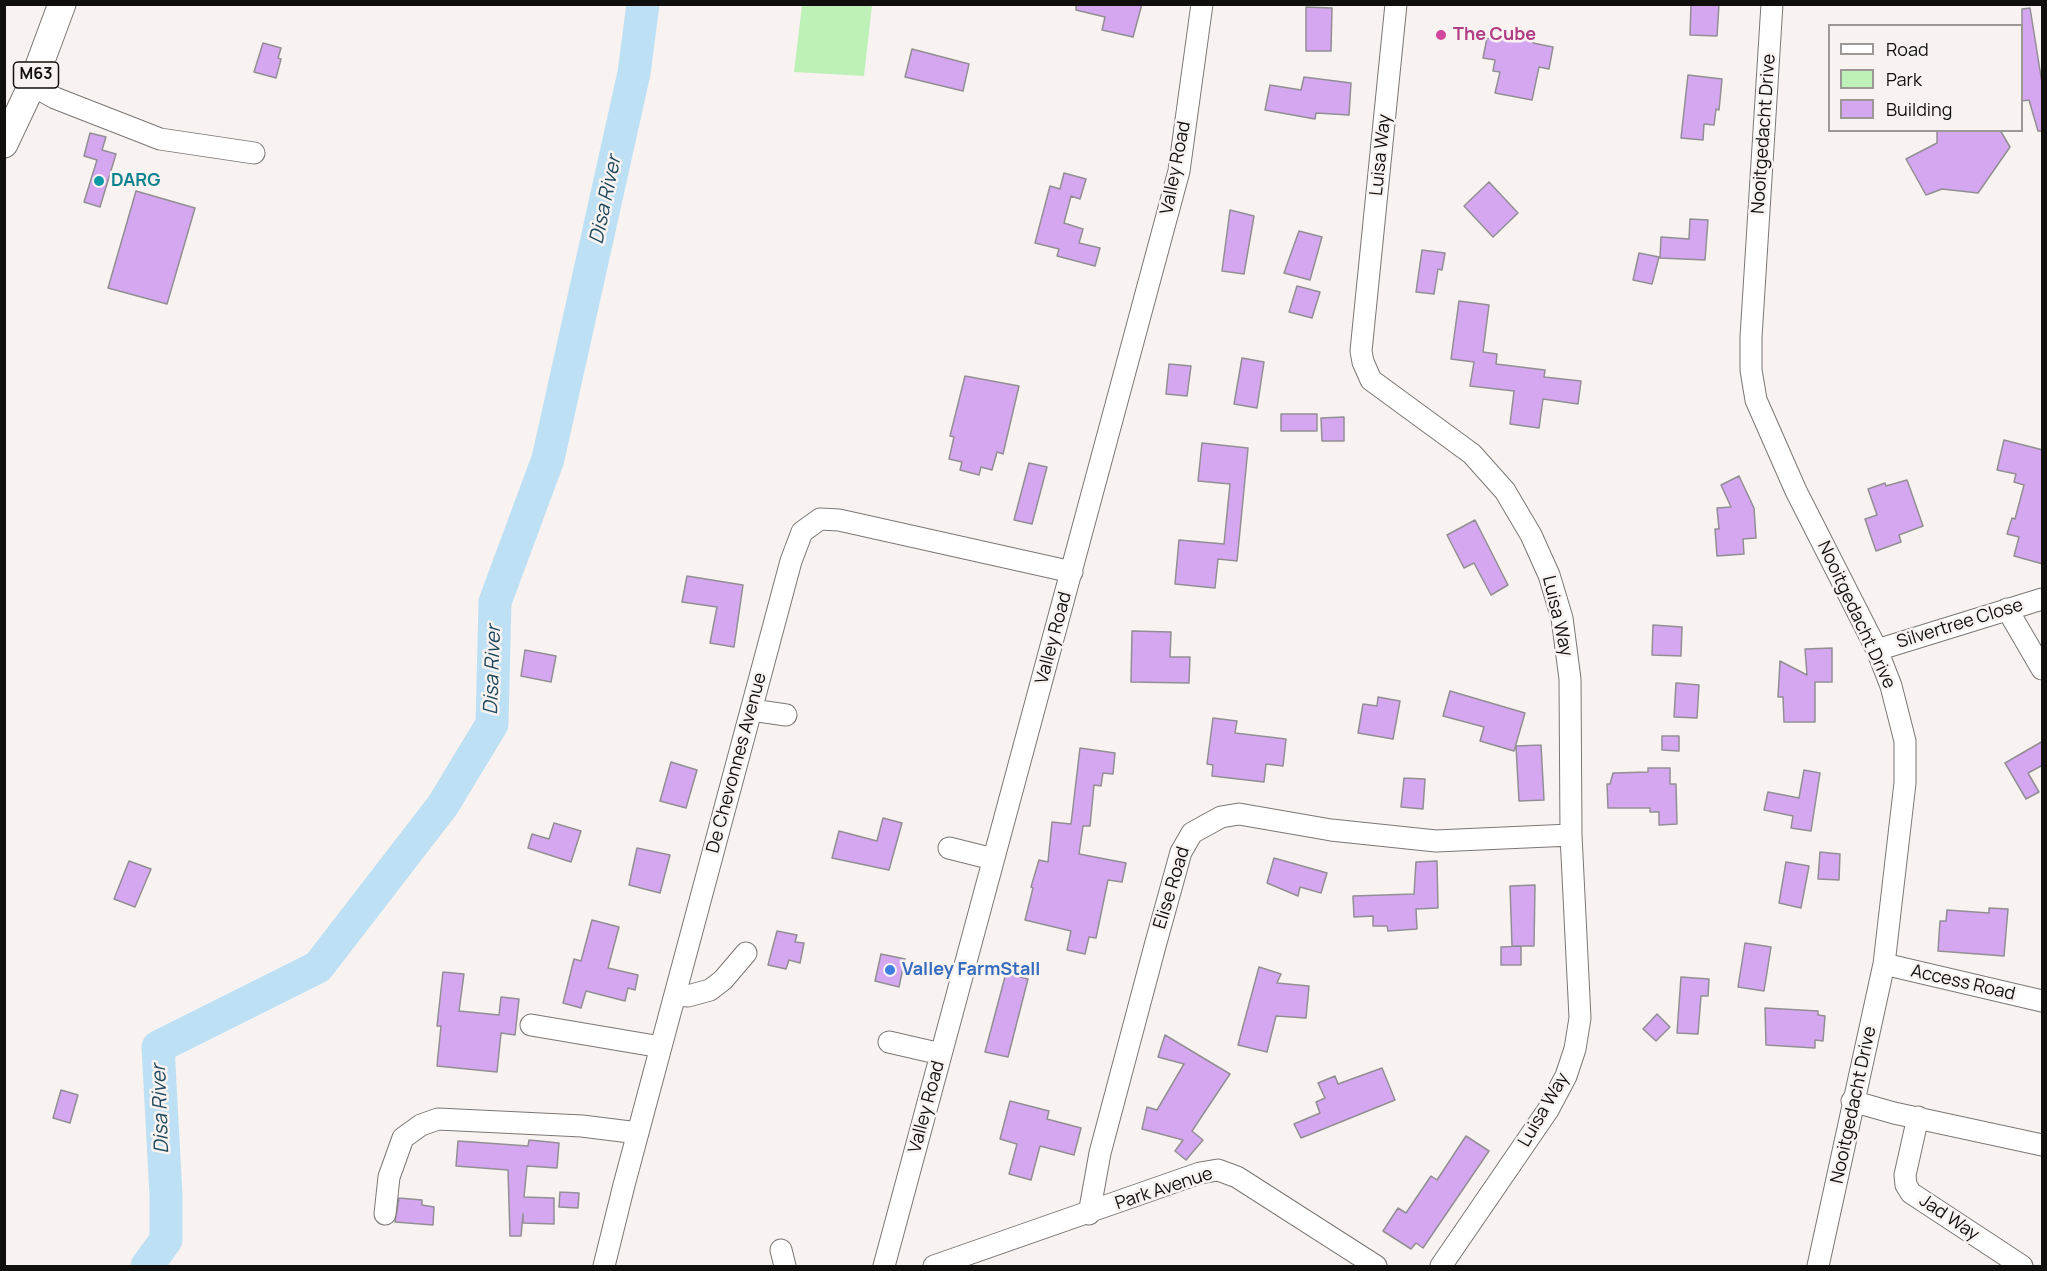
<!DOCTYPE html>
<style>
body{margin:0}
#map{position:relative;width:2047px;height:1271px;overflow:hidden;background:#f8f3f0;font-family:Manrope,sans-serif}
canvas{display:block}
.frame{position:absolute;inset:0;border:6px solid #100f0d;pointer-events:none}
.legend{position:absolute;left:1828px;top:24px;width:195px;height:108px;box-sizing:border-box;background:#f8f3f0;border:2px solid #9b9895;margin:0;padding:8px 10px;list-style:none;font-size:18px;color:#100f0d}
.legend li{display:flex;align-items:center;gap:12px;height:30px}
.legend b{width:30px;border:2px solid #9b9895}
</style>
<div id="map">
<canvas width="2047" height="1271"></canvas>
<div class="frame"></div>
<ul class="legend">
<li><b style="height:8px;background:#fff"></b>Road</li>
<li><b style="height:16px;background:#bdf1b7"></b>Park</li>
<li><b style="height:16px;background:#d5a7f1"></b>Building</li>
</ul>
</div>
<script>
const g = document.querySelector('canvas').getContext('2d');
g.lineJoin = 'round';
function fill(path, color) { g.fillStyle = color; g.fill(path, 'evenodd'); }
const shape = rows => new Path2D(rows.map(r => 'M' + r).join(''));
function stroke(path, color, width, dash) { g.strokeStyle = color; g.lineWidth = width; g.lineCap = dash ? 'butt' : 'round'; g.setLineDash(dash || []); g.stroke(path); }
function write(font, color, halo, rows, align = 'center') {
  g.font = font + ' Manrope,sans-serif'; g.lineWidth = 5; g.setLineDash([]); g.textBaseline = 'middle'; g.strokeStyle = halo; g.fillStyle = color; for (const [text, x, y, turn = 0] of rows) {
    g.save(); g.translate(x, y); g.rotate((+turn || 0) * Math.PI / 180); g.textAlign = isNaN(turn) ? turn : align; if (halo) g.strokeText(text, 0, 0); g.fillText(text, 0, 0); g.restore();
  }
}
fill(shape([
 [802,5,872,5,864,76,794,72]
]), '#bdf1b7');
stroke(shape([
 [147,1266,166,1240,166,1195,158,1047,318,967,443,805,492,724,495,602,548,459,634,73,643,4]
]), '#bee0f4', 33);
const building = shape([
 [1076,4,1142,4,1133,37,1102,30,1105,17,1076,10,1076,4],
 [1691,4,1719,4,1717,36,1690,35,1691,4],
 [1306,7,1332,8,1331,51,1306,51,1306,7],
 [2030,8,2043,89,2043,131,2038,131,2029,100,2022,101,2022,9,2030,8],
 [1503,31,1534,37,1533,43,1553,47,1549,69,1539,67,1532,100,1495,93,1500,72,1493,71,1495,60,1483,58,1487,38,1501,41,1503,31],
 [263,43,281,48,278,58,281,59,276,78,254,72,263,43],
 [912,49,969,64,963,91,905,77,912,49],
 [1688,75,1722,79,1719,110,1716,109,1714,125,1704,124,1703,140,1681,138,1688,75],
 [1304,77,1351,83,1349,115,1316,113,1315,119,1265,110,1270,85,1301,90,1304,77],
 [1937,130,2000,130,2010,147,1978,193,1942,189,1926,195,1906,159,1937,143,1937,130],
 [90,133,106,137,102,150,116,154,100,207,84,202,97,160,84,156,90,133],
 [1064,173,1086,179,1080,199,1071,196,1064,223,1083,229,1079,243,1100,248,1095,266,1057,256,1059,249,1035,243,1050,186,1060,189,1064,173],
 [1489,182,1518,213,1493,237,1464,206,1489,182],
 [136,191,195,208,167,304,108,288,136,191],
 [1230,210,1254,216,1244,274,1222,271,1230,210],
 [1690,219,1708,220,1705,260,1660,258,1661,237,1689,239,1690,219],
 [1299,231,1322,237,1310,280,1284,273,1299,231],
 [1422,250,1445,253,1442,270,1438,269,1434,294,1416,292,1422,250],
 [1639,253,1659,257,1652,284,1633,280,1639,253],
 [1297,286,1320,292,1312,318,1289,312,1297,286],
 [1459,301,1489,305,1483,352,1497,354,1496,364,1545,370,1544,377,1581,381,1578,404,1543,399,1539,428,1510,424,1514,391,1470,386,1474,362,1451,359,1459,301],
 [1242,358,1264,362,1257,408,1234,404,1242,358],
 [1169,364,1191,366,1187,396,1166,394,1169,364],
 [965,376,1019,386,1003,454,997,452,992,470,981,467,979,475,960,470,962,462,949,459,954,437,950,436,965,376],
 [1281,414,1317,414,1317,431,1281,431,1281,414],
 [1344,417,1344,441,1322,441,1321,418,1344,417],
 [2004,440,2043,450,2043,564,2014,556,2019,537,2007,534,2012,518,2015,519,2024,485,2014,482,2016,474,1997,470,2004,440],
 [1202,443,1248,448,1237,561,1218,559,1215,588,1175,584,1179,540,1224,544,1230,484,1198,481,1202,443],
 [1029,463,1047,467,1032,524,1014,520,1029,463],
 [1739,476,1754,508,1756,538,1743,539,1744,554,1717,556,1715,529,1719,529,1717,508,1731,507,1721,485,1739,476],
 [1907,480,1923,526,1899,535,1901,542,1876,551,1865,519,1877,515,1868,489,1885,483,1886,486,1907,480],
 [1475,520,1508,585,1491,595,1474,563,1464,568,1447,535,1475,520],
 [687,576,743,585,734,647,710,643,717,607,682,602,687,576],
 [1653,625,1682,627,1681,656,1652,655,1653,625],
 [1132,631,1171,632,1170,657,1190,657,1189,683,1131,682,1132,631],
 [1832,648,1832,682,1815,682,1815,722,1784,722,1783,697,1778,697,1780,661,1807,675,1805,649,1832,648],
 [525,650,556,656,551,682,521,676,525,650],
 [1676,683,1699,685,1697,718,1674,717,1676,683],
 [1450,691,1525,713,1514,751,1480,741,1484,727,1443,716,1450,691],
 [1378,697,1400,701,1393,739,1358,733,1363,704,1377,706,1378,697],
 [1213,718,1237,721,1235,733,1286,739,1283,766,1266,764,1264,782,1212,776,1213,765,1207,764,1213,718],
 [1662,736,1679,736,1679,751,1662,750,1662,736],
 [2043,741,2043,765,2028,773,2039,792,2026,799,2005,763,2043,741],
 [1541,745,1544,800,1519,801,1516,746,1541,745],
 [1080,748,1115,753,1113,774,1103,773,1101,786,1094,785,1090,826,1083,826,1079,854,1126,863,1122,882,1108,880,1096,938,1089,937,1085,954,1067,950,1071,931,1025,920,1033,888,1031,887,1039,860,1048,862,1052,822,1071,824,1080,748],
 [671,762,697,770,686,808,660,801,671,762],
 [1648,768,1670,768,1670,784,1676,784,1677,824,1659,825,1659,812,1650,812,1650,808,1608,808,1607,784,1610,784,1613,773,1648,772,1648,768],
 [1804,770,1820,773,1811,831,1791,828,1793,816,1764,810,1768,792,1799,798,1804,770],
 [1404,778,1425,779,1423,809,1401,807,1404,778],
 [883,818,902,823,889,870,832,858,839,831,877,841,883,818],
 [554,823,581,831,571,862,528,848,532,834,549,839,554,823],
 [637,848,670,855,660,893,629,885,637,848],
 [1820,852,1840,854,1839,880,1818,879,1820,852],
 [1274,858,1327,873,1321,893,1300,887,1298,896,1267,883,1274,858],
 [129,861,151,869,135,907,114,899,129,861],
 [1437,861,1438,908,1416,909,1417,929,1388,931,1387,926,1373,926,1373,916,1354,917,1353,896,1414,894,1416,862,1437,861],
 [1786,862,1809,866,1801,908,1779,903,1786,862],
 [1535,885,1534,946,1512,946,1510,886,1535,885],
 [1989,908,2008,909,2004,956,1938,951,1940,921,1946,921,1947,910,1989,913,1989,908],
 [592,920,619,927,608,968,638,975,635,990,628,988,625,1001,586,991,581,1008,563,1003,574,959,581,961,592,920],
 [777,931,797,935,795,942,804,943,800,963,789,960,786,969,768,965,777,931],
 [1745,943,1771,947,1764,991,1738,987,1745,943],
 [1521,946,1521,965,1501,965,1501,947,1521,946],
 [881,954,905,959,899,987,875,981,881,954],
 [1259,967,1281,974,1277,983,1309,986,1306,1018,1276,1016,1267,1052,1238,1045,1259,967],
 [443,972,464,974,459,1011,499,1015,501,997,519,999,515,1035,501,1033,497,1072,437,1066,441,1026,437,1026,443,972],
 [1006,973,1028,979,1008,1057,985,1052,1006,973],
 [1681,977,1709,979,1708,996,1701,996,1698,1034,1677,1033,1681,977],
 [1765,1008,1818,1011,1818,1015,1825,1016,1823,1041,1815,1040,1815,1048,1766,1045,1765,1008],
 [1657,1014,1670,1027,1656,1041,1643,1029,1657,1014],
 [1165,1035,1230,1074,1192,1131,1203,1140,1186,1160,1175,1151,1183,1140,1142,1129,1147,1107,1157,1110,1184,1064,1158,1057,1165,1035],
 [1382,1068,1395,1100,1301,1138,1294,1124,1320,1113,1316,1102,1325,1098,1318,1083,1335,1076,1338,1084,1382,1068],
 [61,1090,78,1095,70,1123,53,1118,61,1090],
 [1010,1101,1049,1111,1047,1119,1081,1128,1074,1155,1040,1146,1031,1180,1009,1174,1017,1144,1000,1139,1010,1101],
 [1466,1136,1489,1151,1423,1248,1416,1243,1411,1249,1383,1231,1398,1208,1406,1213,1431,1176,1437,1180,1466,1136],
 [529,1140,559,1143,557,1168,527,1166,524,1197,554,1198,554,1224,523,1223,523,1214,521,1236,510,1236,508,1170,456,1166,458,1141,528,1146,529,1140],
 [560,1192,579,1193,578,1208,559,1207,560,1192],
 [399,1198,422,1200,422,1205,434,1207,433,1225,395,1222,399,1198]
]);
fill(building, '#d5a7f1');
stroke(building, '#918f93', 1.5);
const minor = shape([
 [1396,4,1361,351,1363,362,1371,380,1472,454,1505,491,1531,535,1549,575,1562,618,1570,679,1571,835,1580,1018,1575,1049,1566,1076,1548,1110,1441,1266],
 [1772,4,1751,337,1751,370,1756,400,1796,491,1877,650,1891,686,1905,741,1905,783,1884,964,1818,1266],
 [32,85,55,98,160,139,254,153],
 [2007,609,2042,669],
 [1877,650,2042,599],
 [752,710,786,715],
 [949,848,993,859],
 [1884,964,2042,1001],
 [676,995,688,996,710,990,723,980,746,953],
 [531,1025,661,1047],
 [889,1042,941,1054],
 [1852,1101,1894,1113,2042,1145],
 [1918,1117,1905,1175,1906,1185,1911,1193,2022,1266],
 [385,1214,389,1177,403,1138,421,1125,438,1119,582,1126,638,1133],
 [1089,1214,1100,1153,1155,946,1181,852,1192,833,1221,817,1239,814,1331,830,1436,841,1571,835],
 [781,1250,785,1266],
 [604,1266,624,1185,791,561,802,532,820,519,839,520,1072,572],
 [884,1266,1179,171,1202,4],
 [934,1266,1200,1173,1218,1170,1237,1177,1376,1266]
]);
const major = shape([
 [4,144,32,85,62,4]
]);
stroke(minor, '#7b7774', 23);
stroke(major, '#7b7774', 29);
stroke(minor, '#fff', 21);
stroke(major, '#fff', 27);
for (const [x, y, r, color] of [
 [1441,35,6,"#d1479c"],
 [99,181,6,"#0f9aa8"],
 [890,970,6,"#3f7fe0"]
]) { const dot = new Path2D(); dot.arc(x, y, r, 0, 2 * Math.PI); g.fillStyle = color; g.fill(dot); stroke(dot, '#f8f3f0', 2); }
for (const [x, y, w] of [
 [36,75,45]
]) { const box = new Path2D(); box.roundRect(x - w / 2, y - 13, w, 26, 4.5); g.fillStyle = '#f8f3f0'; g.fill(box); stroke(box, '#100f0d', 1.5); }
write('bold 16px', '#100f0d', null, [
 ["M63",36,75]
]);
write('bold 18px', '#b23c85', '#f8f3f0', [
 ["The Cube",1453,35]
], 'left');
write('18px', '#100f0d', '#f8f3f0', [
 ["Nooitgedacht Drive",1764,134,-86],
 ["Luisa Way",1381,155,-84],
 ["Valley Road",1176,168,-79],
 ["Nooitgedacht Drive",1856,615,65],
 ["Luisa Way",1557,616,77],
 ["Silvertree Close",1960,624,-17],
 ["Valley Road",1054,638,-75],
 ["De Chevonnes Avenue",737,763,-75],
 ["Elise Road",1172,888,-73],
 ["Access Road",1963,983,13],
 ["Nooitgedacht Drive",1854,1105,-78],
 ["Valley Road",927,1107,-75],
 ["Luisa Way",1544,1110,-60],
 ["Park Avenue",1164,1189,-18],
 ["Jad Way",1949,1218,34]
]);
write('bold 18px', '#0d838f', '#f8f3f0', [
 ["DARG",111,181]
], 'left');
write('bold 18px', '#366cbe', '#f8f3f0', [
 ["Valley FarmStall",902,970]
], 'left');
write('italic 20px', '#20485c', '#f8f3f0', [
 ["Disa River",606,200,-78],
 ["Disa River",493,670,-88],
 ["Disa River",161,1109,-92]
]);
</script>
